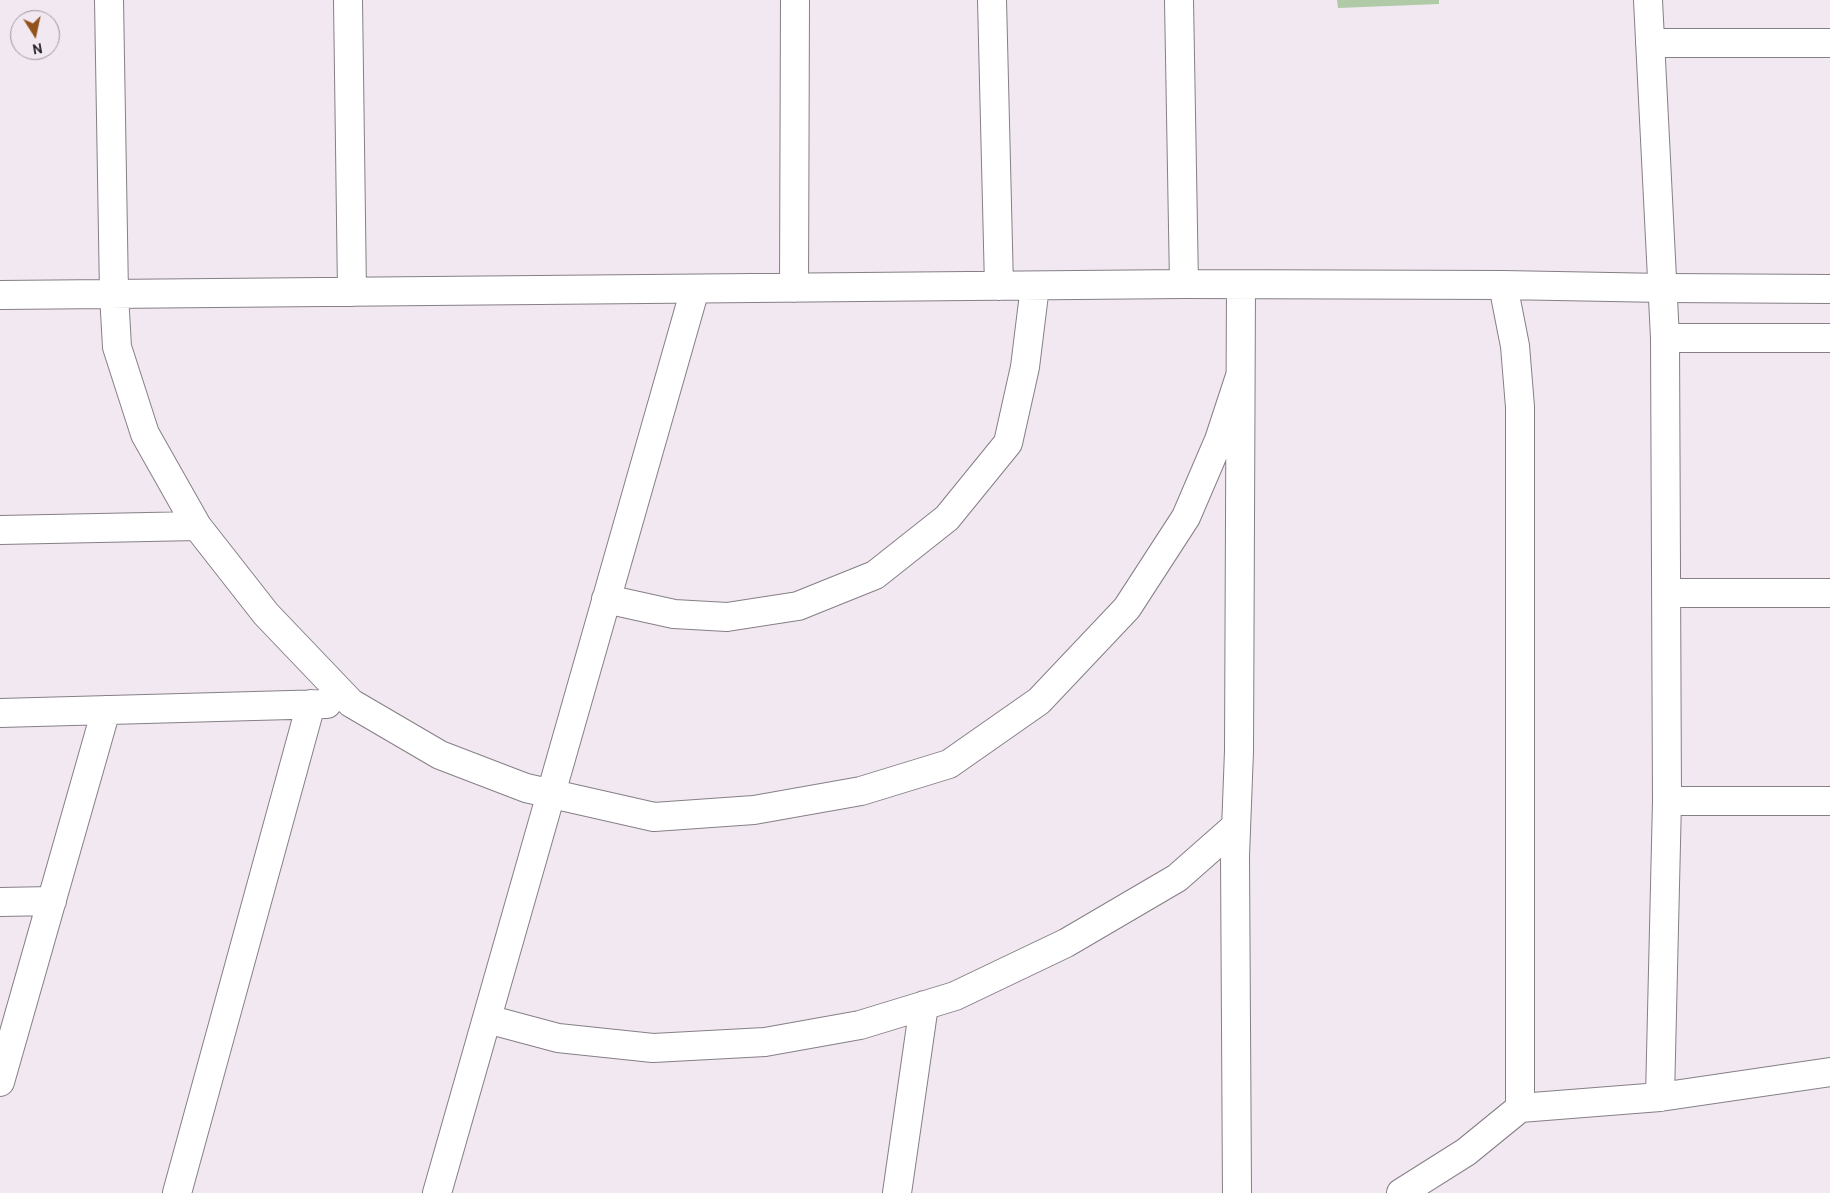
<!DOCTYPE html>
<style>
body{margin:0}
#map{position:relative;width:1830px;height:1193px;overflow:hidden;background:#f1e8f1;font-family:Cabin,sans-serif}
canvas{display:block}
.north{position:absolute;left:10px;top:10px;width:50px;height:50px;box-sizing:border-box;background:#f1e8f1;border:1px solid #9f989f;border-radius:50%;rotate:170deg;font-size:14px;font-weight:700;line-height:20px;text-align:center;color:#242124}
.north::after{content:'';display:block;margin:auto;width:18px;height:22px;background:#93521c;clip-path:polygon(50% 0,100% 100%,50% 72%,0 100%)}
</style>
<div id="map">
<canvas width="1830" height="1193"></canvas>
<div class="north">N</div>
</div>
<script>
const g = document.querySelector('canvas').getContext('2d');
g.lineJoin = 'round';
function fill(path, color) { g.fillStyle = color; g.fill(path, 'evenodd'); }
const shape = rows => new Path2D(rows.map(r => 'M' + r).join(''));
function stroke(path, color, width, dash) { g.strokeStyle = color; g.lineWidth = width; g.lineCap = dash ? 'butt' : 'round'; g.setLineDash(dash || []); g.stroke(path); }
fill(shape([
 [1337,0,1439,0,1439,4,1338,8]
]), '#b0c9a7');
const street = shape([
 [109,0,114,294,117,347,145,434,197,526,266,614,351,703,440,755,526,788,654,817,754,810,861,791,949,764,1039,701,1127,608,1186,517,1219,440,1240,376],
 [348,0,352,292],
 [992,0,999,286],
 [1179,0,1184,284],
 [1648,0,1665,338,1667,801,1660,1097],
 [1650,43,1830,43],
 [1503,285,1515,346,1520,407,1520,1108],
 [794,288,795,0],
 [0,295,1184,284,1503,285,1664,288],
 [0,530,197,526],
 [1666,593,1830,593],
 [606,599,674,614,727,617,798,606,875,575,947,518,1008,443,1025,367,1035,286],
 [0,713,327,704],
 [1667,801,1830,801],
 [0,902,52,901],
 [487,1019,558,1038,653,1048,765,1042,860,1025,955,996,1066,943,1177,878,1236,826],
 [0,1082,106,710],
 [177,1193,311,704],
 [437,1193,695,289],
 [897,1193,924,1005],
 [1237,1193,1235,856,1239,751,1241,285],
 [1401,1193,1466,1152,1520,1108,1660,1097,1830,1072]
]);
const secondary = shape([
 [1664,288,1830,289],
 [1665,338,1830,338]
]);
stroke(street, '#867f86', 30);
stroke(secondary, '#867f86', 30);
stroke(street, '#fff', 28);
stroke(secondary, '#fff', 28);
</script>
